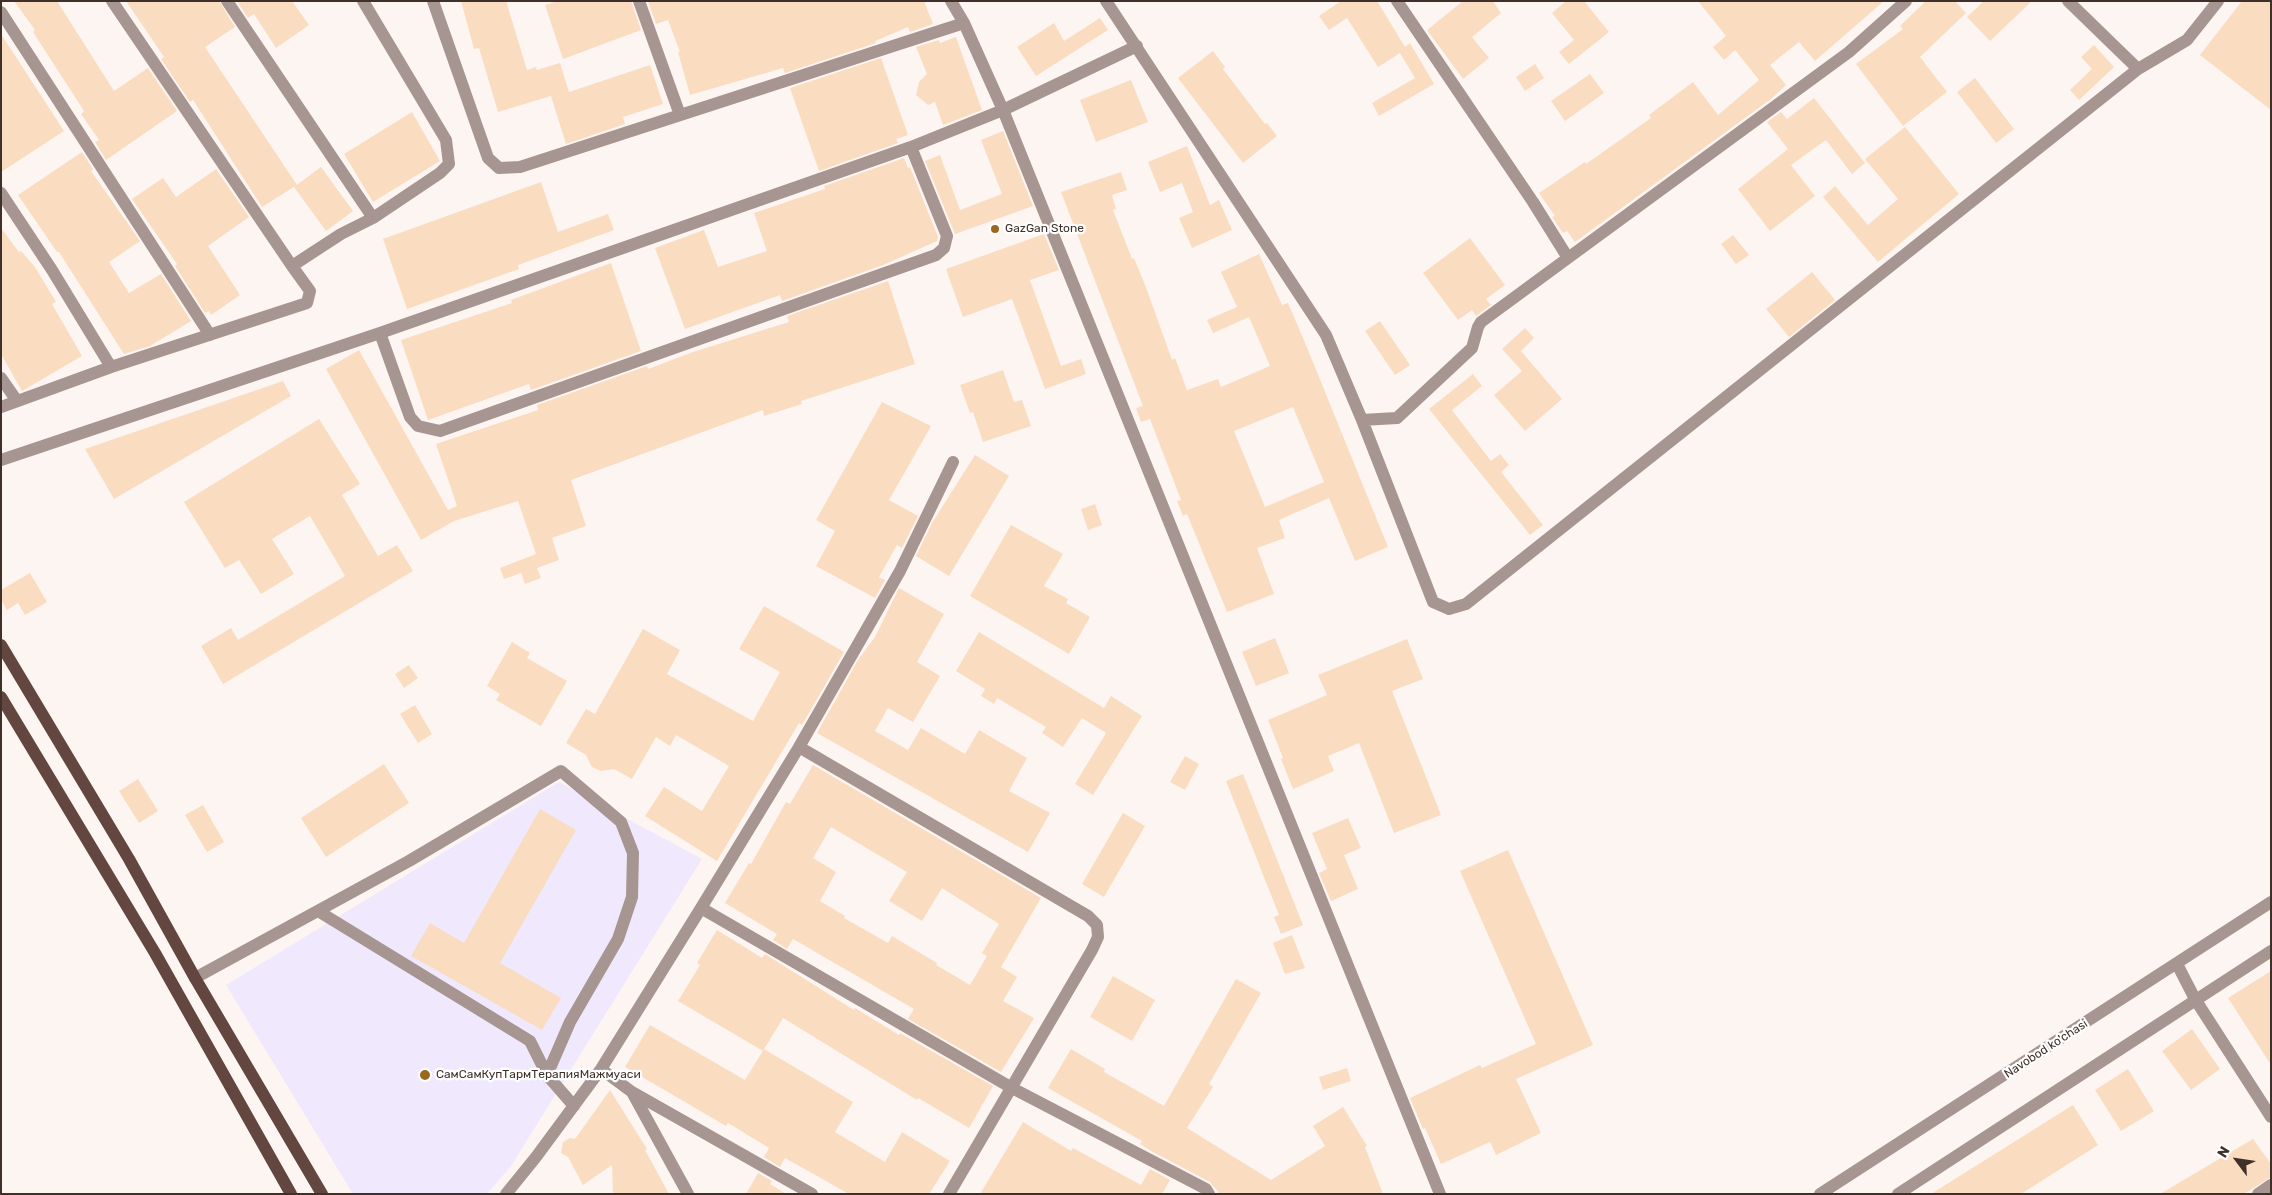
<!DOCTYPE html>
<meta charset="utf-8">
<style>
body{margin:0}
#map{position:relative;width:2272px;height:1195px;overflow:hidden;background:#fdf5f1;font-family:Rubik,sans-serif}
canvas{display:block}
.frame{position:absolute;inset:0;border:2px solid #3f3029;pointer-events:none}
.north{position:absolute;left:2212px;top:1135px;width:50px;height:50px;-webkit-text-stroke:4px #fff;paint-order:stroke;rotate:301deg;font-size:14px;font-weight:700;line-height:20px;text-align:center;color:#3f3029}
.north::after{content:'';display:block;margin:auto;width:18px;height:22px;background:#3f3029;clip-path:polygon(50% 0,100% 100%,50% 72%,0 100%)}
</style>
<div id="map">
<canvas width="2272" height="1195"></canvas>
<div class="frame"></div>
<div class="north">N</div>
</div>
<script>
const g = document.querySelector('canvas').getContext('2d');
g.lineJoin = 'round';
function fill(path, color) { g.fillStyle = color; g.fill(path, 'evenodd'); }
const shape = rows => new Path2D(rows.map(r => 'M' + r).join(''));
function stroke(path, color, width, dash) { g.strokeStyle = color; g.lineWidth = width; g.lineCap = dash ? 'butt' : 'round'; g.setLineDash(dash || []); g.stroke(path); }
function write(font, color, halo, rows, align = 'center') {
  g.font = font + ' Rubik,sans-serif'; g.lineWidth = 4.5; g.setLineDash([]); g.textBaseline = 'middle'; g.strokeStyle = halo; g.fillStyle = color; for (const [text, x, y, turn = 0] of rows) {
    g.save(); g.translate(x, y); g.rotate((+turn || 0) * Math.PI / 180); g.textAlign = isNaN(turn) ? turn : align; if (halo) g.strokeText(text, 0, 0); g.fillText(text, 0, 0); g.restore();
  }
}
fill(shape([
 [559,782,702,859,511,1166,487,1194,353,1194,226,985]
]), '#f0e9fe');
fill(shape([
 [14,1,57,1,114,91,148,68,177,111,106,160,95,142,99,140,81,114,84,111,33,32,35,30],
 [126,1,219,1,235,27,205,47,297,185,262,207,193,100,190,102,161,59,164,57],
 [237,1,292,1,309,25,276,48,254,14,248,18],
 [461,1,506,1,527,70,536,67,537,70,560,63,569,92,650,65,663,104,623,117,625,124,566,144,551,96,498,112,479,48,474,49],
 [558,1,631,1,641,30,563,59,545,5],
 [648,1,924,1,933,24,910,32,908,27,875,41,876,43,785,73,783,68,690,95,678,52,680,52,668,20,656,24],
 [1341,1,1377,1,1405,47,1410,43,1434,84,1379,116,1372,103,1415,78,1400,53,1378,67,1347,18,1329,30,1319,16],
 [1463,1,1493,1,1501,13,1472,37,1489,58,1463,79,1427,30],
 [1566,1,1584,1,1609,32,1569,64,1559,52,1574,40,1552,13],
 [1698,1,1884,1,1815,61,1799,42,1770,65,1786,85,1771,99,1575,242,1567,231,1563,233,1552,217,1555,216,1539,193,1585,162,1586,164,1651,118,1649,115,1693,82,1718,115,1759,80,1735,50,1724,60,1713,47,1726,36],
 [1926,1,1955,1,1966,13,1920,57,1947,92,1903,126,1856,64,1903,29,1900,26],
 [1984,1,2032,1,1990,41,1967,17],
 [2242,1,2271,1,2271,110,2200,55],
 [1100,18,1108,30,1036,76,1017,47,1054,23,1064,41],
 [1,34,64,131,1,172],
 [956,37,982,110,943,125,935,102,928,105,916,95,919,82,927,74,916,47,939,40,940,43],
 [2094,45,2114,67,2079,100,2070,90,2092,69,2081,57],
 [1213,51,1225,67,1223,69,1265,124,1267,123,1277,136,1243,163,1178,78],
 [881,58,908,135,896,139,898,143,819,171,790,88],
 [1535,64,1544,78,1525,91,1516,77],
 [1590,74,1604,93,1565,121,1551,101],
 [1975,78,2014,129,1996,143,1957,92],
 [1131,80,1148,122,1096,142,1080,100],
 [1814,98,1865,163,1852,174,1826,140,1791,165,1815,196,1770,231,1738,189,1788,149,1767,122,1781,112,1787,119],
 [412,112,440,161,373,202,344,154],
 [1905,127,1959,194,1878,262,1823,197,1835,186,1868,225,1898,199,1865,159],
 [1003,131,1033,206,955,234,925,161,940,155,960,210,1002,194,981,140],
 [1187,146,1210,205,1219,200,1232,230,1192,248,1179,218,1193,212,1182,183,1160,192,1148,162],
 [82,152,93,169,91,171,140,241,109,262,129,293,161,274,191,321,150,346,124,354,59,252,57,252,18,195],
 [904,158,908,168,910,167,938,237,937,241,883,265,782,301,780,295,685,329,655,248,704,230,718,267,767,251,754,213,825,189,824,186],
 [321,167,353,211,326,231,294,187],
 [216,169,249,217,208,246,240,295,211,315,209,311,205,313,175,266,177,264,132,199,163,178,176,197],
 [1121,172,1127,190,1112,195,1116,209,1113,210,1132,259,1134,258,1147,290,1172,360,1175,358,1187,390,1218,379,1221,387,1270,366,1249,317,1213,333,1207,320,1237,307,1221,272,1259,254,1282,305,1288,303,1306,345,1388,547,1355,561,1329,498,1279,520,1285,538,1257,548,1274,594,1227,612,1187,514,1183,516,1177,501,1181,500,1150,419,1141,422,1136,408,1143,406,1061,192],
 [1293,407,1324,482,1265,507,1234,431],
 [541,182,558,232,608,214,614,230,518,265,519,269,407,309,383,239],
 [1,228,19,252,21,251,35,267,56,302,52,304,82,356,22,391,1,354],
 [1044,234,1059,270,1030,280,1061,366,1081,359,1086,374,1045,389,1012,299,963,317,946,269],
 [1733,235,1749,255,1736,264,1721,244],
 [1470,238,1505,285,1486,299,1491,305,1476,316,1472,310,1458,320,1423,273],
 [611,263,641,351,531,390,529,384,428,420,401,340,512,303,511,300],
 [1812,272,1835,300,1789,337,1766,309],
 [888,281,915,364,801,401,802,404,764,416,763,410,571,480,586,526,552,538,559,560,537,568,541,578,525,584,521,573,504,579,500,568,536,554,518,501,454,521,421,540,326,369,359,350,448,510,457,506,436,444,538,410,537,405,647,366,648,369,693,352,789,322,787,316],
 [1380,321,1410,365,1395,375,1365,331],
 [1525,328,1534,338,1521,351,1562,399,1525,431,1494,395,1522,371,1502,349],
 [1003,370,1014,402,1022,400,1031,426,983,442,973,412,970,413,960,385],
 [1473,374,1482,386,1452,410,1491,461,1500,454,1509,465,1501,472,1543,525,1530,535,1429,409],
 [283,381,291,396,114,499,85,449],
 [882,402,931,426,889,500,918,516,902,548,897,545,879,577,885,580,875,598,816,566,835,531,816,520],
 [319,419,360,484,342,495,378,556,397,545,413,571,223,684,201,646,231,628,238,640,345,576,310,516,272,539,294,574,261,594,239,560,225,568,184,502],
 [975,455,1009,476,949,576,916,556,932,523],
 [1095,504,1102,525,1088,530,1081,509],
 [1011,525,1063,554,1044,586,1068,599,1066,603,1090,617,1069,654,970,596],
 [30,573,47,602,25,615,18,603,7,610,1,600,1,590],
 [899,588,944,614,917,662,940,676,913,722,888,708,875,731,908,750,921,728,965,754,979,730,1027,758,1009,791,1050,813,1028,852,817,733,858,660,875,637],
 [764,606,844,652,802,725,799,723,717,861,645,816,664,787,702,811,729,766,676,735,670,746,656,737,632,779,614,769,601,771,592,767,586,755,566,743,586,709,595,714,643,629,680,650,667,674,753,721,780,672,739,649],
 [979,632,1104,708,1111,696,1142,716,1093,795,1075,784,1106,733,1082,718,1063,747,1042,733,1046,727,997,698,994,704,981,696,985,689,956,671],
 [1275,638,1289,673,1256,686,1242,652],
 [1407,639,1423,679,1392,691,1441,815,1394,833,1359,743,1328,756,1334,771,1293,789,1281,759,1283,758,1268,720,1327,695,1318,675],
 [512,642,530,653,527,658,567,681,541,726,496,700,500,694,487,686],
 [409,665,418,678,404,688,395,674],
 [415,705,432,734,418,743,400,714],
 [1185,756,1199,764,1185,790,1170,782],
 [384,764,409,803,326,857,301,818],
 [813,765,1041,898,1001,967,1017,977,1003,1001,1034,1018,1001,1072,908,1019,914,1009,793,939,787,949,773,940,777,934,725,903,749,863,751,864,786,802,790,804],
 [831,827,907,872,889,901,922,921,942,888,999,924,982,953,987,956,970,985,936,965,937,963,892,936,888,943,844,918,845,916,820,901,836,872,813,858],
 [1243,774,1303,925,1281,934,1274,917,1279,915,1226,781],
 [138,779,158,811,139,823,119,791],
 [203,805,224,842,207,852,185,815],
 [540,809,576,830,500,963,561,998,542,1030,411,956,430,923,464,943],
 [1123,813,1145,826,1104,897,1082,884],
 [1348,818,1361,848,1344,855,1358,889,1331,901,1319,873,1327,869,1312,833],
 [1508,850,1593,1045,1516,1079,1541,1133,1496,1155,1490,1142,1441,1164,1425,1128,1423,1129,1410,1098,1480,1065,1482,1068,1536,1044,1460,871],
 [717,930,762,958,765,954,854,1010,855,1008,899,1035,900,1033,993,1086,969,1128,918,1098,917,1100,783,1018,763,1051,678,1001,700,965,697,963],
 [1292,935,1305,968,1285,974,1273,943],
 [2271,971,2271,1065,2228,998],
 [1113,976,1155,1000,1132,1041,1090,1017],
 [1236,979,1261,993,1209,1084,1213,1087,1187,1128,1271,1180,1325,1146,1313,1126,1343,1107,1367,1146,1365,1147,1383,1194,1220,1194,1210,1182,1153,1152,1140,1144,1142,1141,1048,1088,1071,1049,1105,1069,1104,1072,1164,1106],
 [650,1025,745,1080,764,1049,803,1072,853,1102,835,1132,885,1162,902,1132,950,1161,929,1194,849,1194,785,1158,780,1167,764,1157,769,1148,728,1123,726,1126,625,1067],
 [2192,1029,2220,1069,2191,1090,2162,1051],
 [1347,1068,1351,1081,1323,1090,1319,1077],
 [2128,1069,2154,1111,2121,1131,2095,1090],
 [610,1090,647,1149,645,1150,669,1194,613,1194,612,1165,583,1185,568,1157,561,1153,563,1142,570,1138,575,1139],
 [2073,1105,2098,1145,2021,1194,1931,1194],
 [1023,1122,1071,1151,1073,1148,1141,1185,1150,1169,1170,1180,1162,1194,980,1194],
 [2253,1139,2271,1164,2271,1177,2244,1194,2160,1194],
 [758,1173,772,1181,770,1184,786,1194,746,1194]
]), '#fadcc0');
stroke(shape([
 [112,1,292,266],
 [227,1,373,218],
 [433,1,488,158,499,168,520,167,964,23],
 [639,1,680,115],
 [951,1,964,23,1003,110,1440,1194],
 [1106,1,1326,335,1362,420,1433,602,1449,609,1466,604,2138,69,2068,1],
 [1397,1,1533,202,1568,258,1849,52,1906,1],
 [1,12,210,335],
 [2138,69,2187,40,2218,1],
 [1,193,52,270,111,367],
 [380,333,410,417,418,426,440,431,936,255,944,248,947,236,911,147],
 [1,378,17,401],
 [1,407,111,367,307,303,310,291,292,266,341,234,373,218,440,173,449,164,446,140,363,1],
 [1362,420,1397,418,1472,348,1478,327,1481,322,1568,258],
 [1,460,380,333,911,147,1003,110,1137,46],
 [799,747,1088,916,1097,925,1098,937,1092,950,949,1194],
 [701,908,1012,1088,1206,1189,1209,1194],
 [318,911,530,1041,547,1075,574,1106],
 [2177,964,2195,999,2271,1117],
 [195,978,409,861,561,771,621,822,633,853,632,897,618,939,570,1022,547,1075],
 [601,1069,632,1092,688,1194],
 [632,1092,812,1194],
 [506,1194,536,1157,601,1069,701,908,799,747,900,571,953,462],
 [1820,1194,2271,902],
 [1898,1194,2271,951],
 [2258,1194,2271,1185]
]), '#a79592', 12);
stroke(shape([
 [1,645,129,859,195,978,322,1194],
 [1,697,155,953,291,1194]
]), '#644641', 12);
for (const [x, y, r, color] of [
 [995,229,5,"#9a691d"],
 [425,1075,6,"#9a691d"]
]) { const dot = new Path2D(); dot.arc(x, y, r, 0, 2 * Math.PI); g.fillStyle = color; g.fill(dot); stroke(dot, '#fff', 2); }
write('12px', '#3f3029', '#fff', [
 ["GazGan Stone",1005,229],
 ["СамСамКупТармТерапияМажмуаси",436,1075]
], 'left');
write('12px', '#3f3029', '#fff', [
 ["Navobod ko'chasi",2046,1049,-33]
]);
</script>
